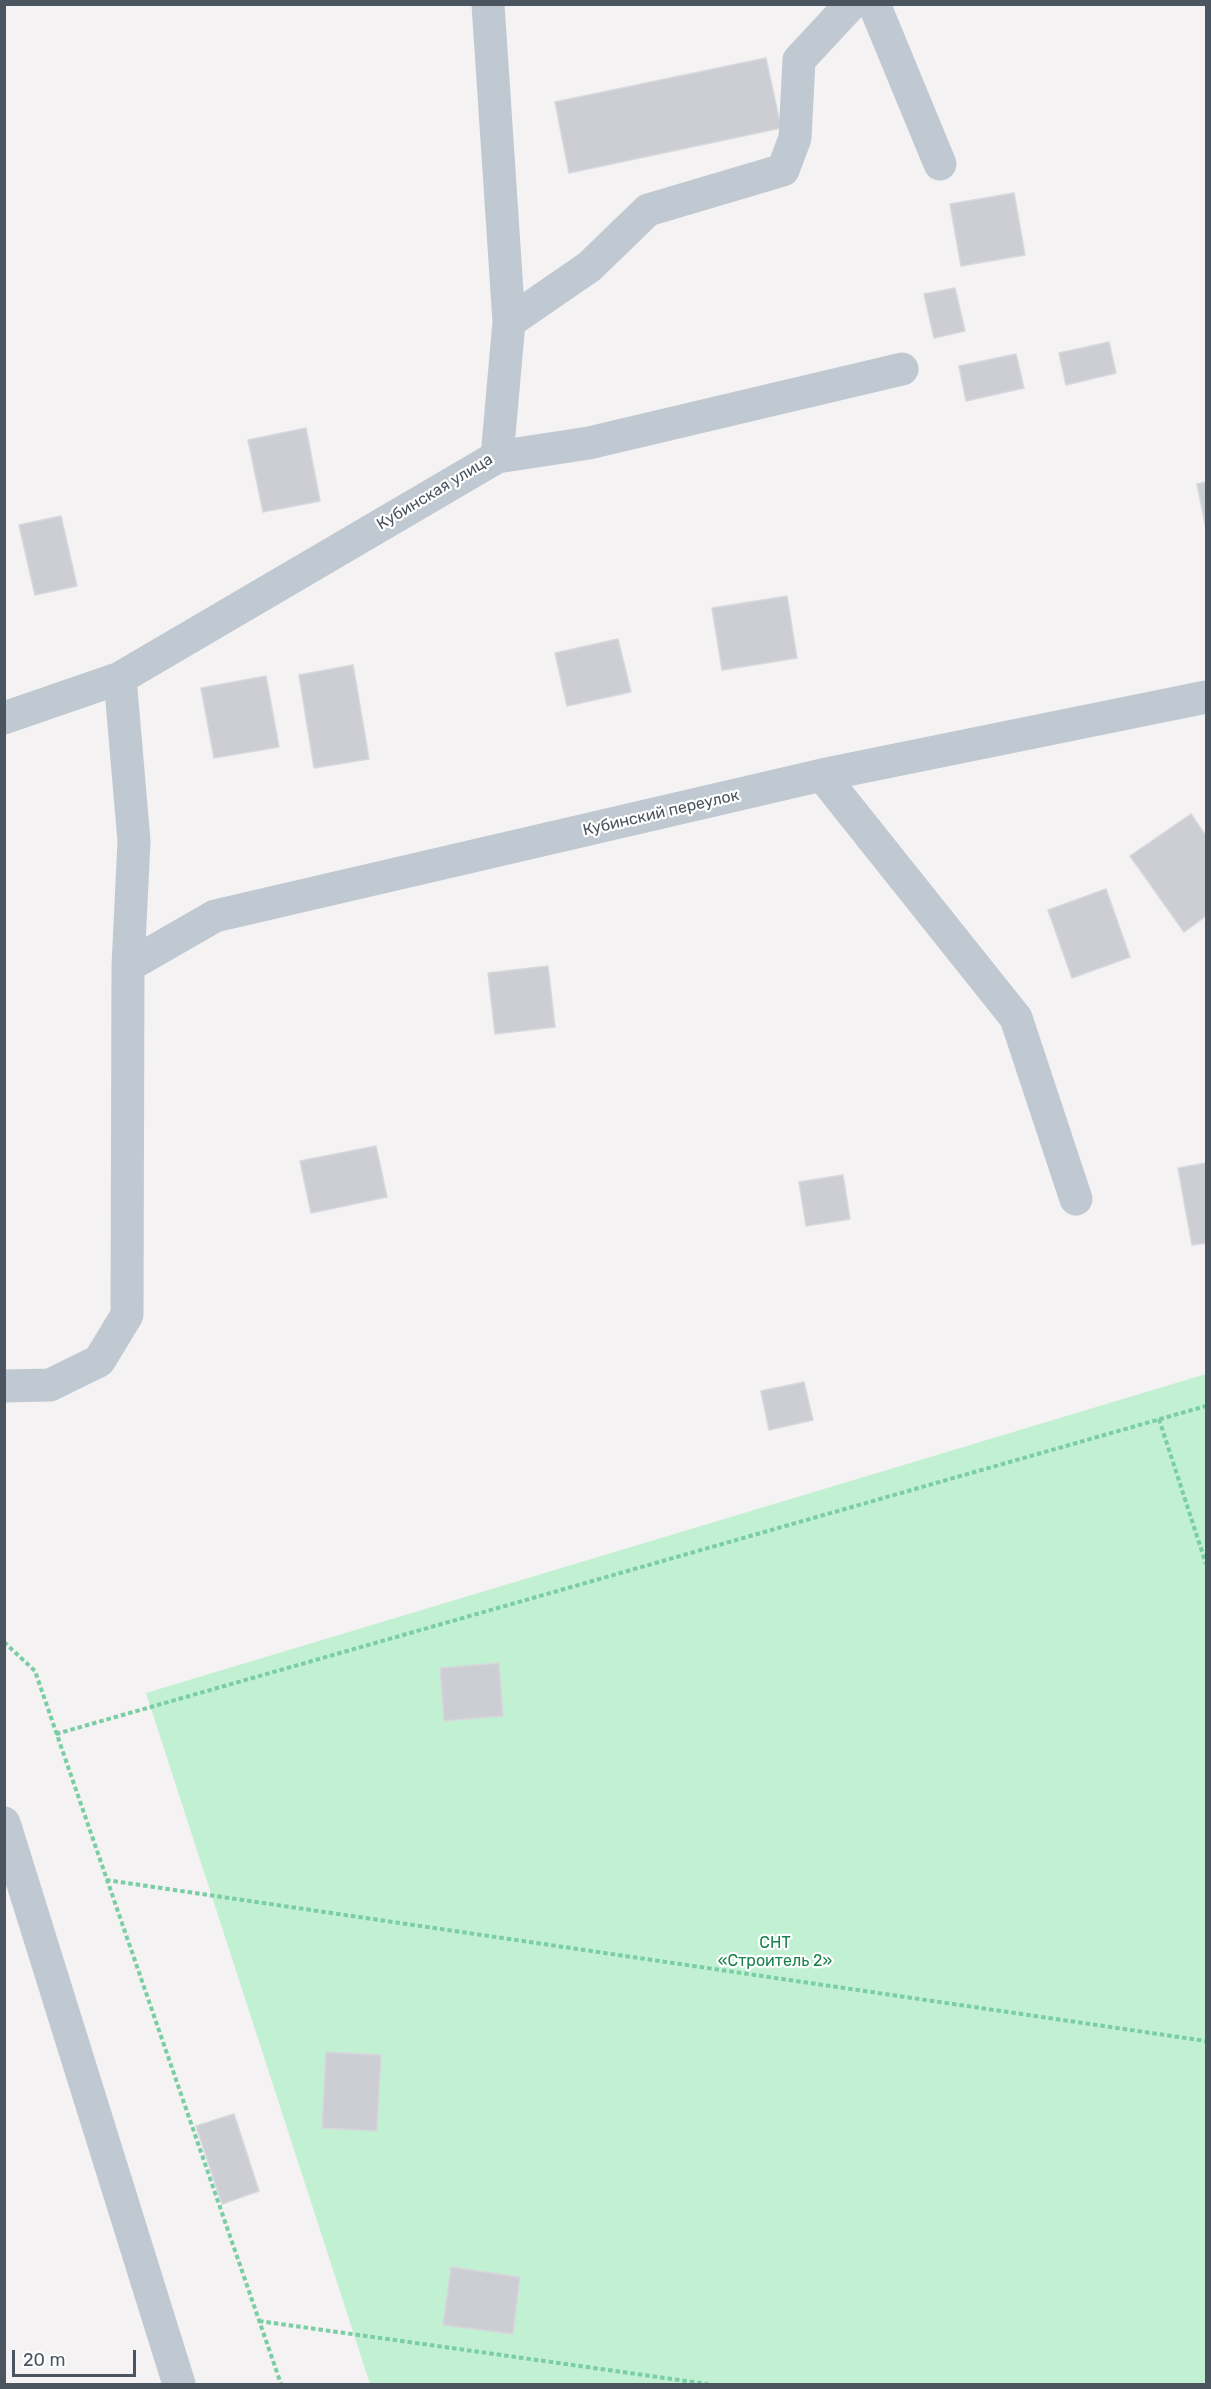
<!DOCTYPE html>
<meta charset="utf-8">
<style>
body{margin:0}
#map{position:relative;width:1211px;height:2389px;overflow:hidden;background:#f4f2f2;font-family:Rubik,sans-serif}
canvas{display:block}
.frame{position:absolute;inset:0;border:6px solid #4a5560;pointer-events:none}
.scale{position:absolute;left:12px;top:2350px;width:124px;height:27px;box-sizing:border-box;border:3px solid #4a5560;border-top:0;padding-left:8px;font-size:18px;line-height:21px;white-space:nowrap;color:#4a5560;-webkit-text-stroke:4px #fff;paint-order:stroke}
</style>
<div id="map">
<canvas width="1211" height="2389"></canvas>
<div class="frame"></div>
<div class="scale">20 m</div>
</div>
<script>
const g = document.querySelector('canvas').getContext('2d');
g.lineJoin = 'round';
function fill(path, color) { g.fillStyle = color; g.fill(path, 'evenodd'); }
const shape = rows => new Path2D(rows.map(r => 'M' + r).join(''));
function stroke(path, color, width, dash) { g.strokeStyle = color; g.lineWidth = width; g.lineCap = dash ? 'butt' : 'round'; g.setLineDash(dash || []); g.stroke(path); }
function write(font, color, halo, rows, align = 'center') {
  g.font = font + ' Rubik,sans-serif'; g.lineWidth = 4.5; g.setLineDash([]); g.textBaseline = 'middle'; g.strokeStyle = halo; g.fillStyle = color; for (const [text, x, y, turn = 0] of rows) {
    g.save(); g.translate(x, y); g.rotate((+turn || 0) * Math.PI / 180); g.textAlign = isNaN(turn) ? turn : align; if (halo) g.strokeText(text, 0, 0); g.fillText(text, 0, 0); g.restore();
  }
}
fill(shape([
 [1206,1374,1206,2384,370,2384,146,1693]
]), '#c2f0d3');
const building = shape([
 [766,58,781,128,569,173,555,102,766,58],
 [1014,193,1025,255,961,266,950,204,1014,193],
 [955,288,965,331,934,338,924,294,955,288],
 [1109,342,1116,373,1066,385,1059,353,1109,342],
 [1016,354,1024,388,966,401,959,366,1016,354],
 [306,428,320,501,263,512,248,440,306,428],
 [1206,482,1206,529,1197,484,1206,482],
 [61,516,77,586,35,595,19,525,61,516],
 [787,596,797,658,722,670,712,608,787,596],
 [618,639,631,692,567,706,555,653,618,639],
 [353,665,369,759,314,768,299,675,353,665],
 [266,676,279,747,214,758,201,688,266,676],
 [1191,814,1206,836,1206,916,1184,932,1130,856,1191,814],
 [1106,889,1130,957,1072,978,1048,910,1106,889],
 [548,966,555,1027,495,1034,488,973,548,966],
 [376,1146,387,1197,311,1213,300,1161,376,1146],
 [1206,1163,1206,1243,1192,1245,1178,1168,1206,1163],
 [843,1175,850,1219,806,1226,799,1182,843,1175],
 [804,1382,813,1420,769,1430,761,1391,804,1382],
 [499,1663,503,1716,444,1721,440,1668,499,1663],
 [326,2052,381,2055,377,2131,322,2128,326,2052],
 [234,2114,259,2191,222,2204,196,2126,234,2114],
 [451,2267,520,2277,513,2334,443,2325,451,2267]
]);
fill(building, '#ccced4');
stroke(building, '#d6d8dd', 1.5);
stroke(shape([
 [1159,1419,1206,1564],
 [4,1642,35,1671,281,2384],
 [56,1734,1206,1406],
 [106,1880,1206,2041],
 [259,2321,708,2384]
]), '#7acea4', 4, [4.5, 3]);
stroke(shape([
 [874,4,940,164],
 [509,322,589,267,648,210,783,170,795,138,799,60,851,4],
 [497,457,589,443,902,369],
 [4,718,120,678,497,457,509,322,488,4],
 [822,775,1016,1018,1076,1199],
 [128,966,215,916,822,775,1206,697],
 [4,1386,50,1385,99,1361,127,1315,128,966,134,841,120,678],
 [4,1823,179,2384]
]), '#c0c9d1', 33);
write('16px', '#4a5560', '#fff', [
 ["Кубинская улица",435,492,-31],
 ["Кубинский переулок",661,813,-13]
]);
write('16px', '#19824c', '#fff', [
 ["СНТ",775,1943],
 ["«Строитель 2»",775,1961]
]);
</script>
